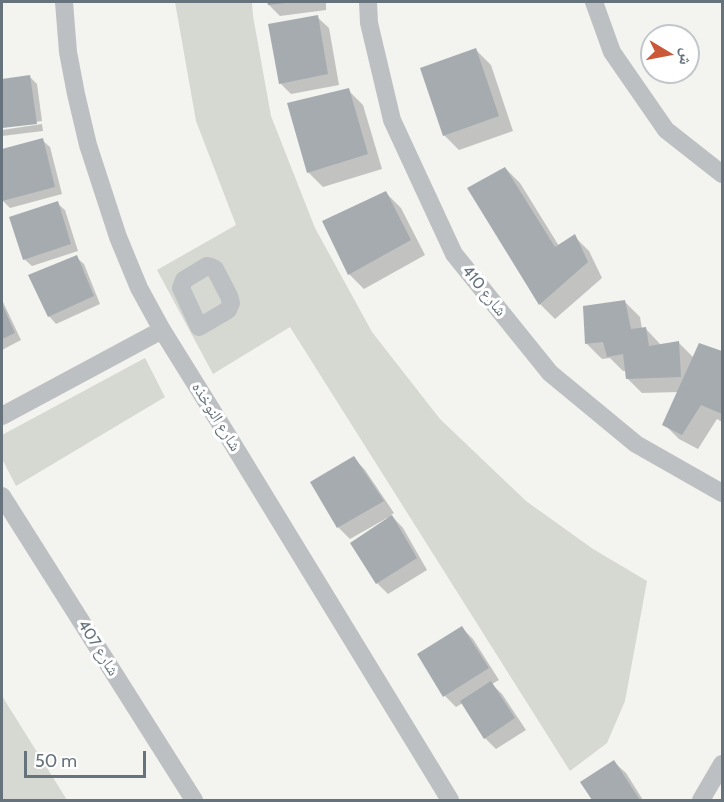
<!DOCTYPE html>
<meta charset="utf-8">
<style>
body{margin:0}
#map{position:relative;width:724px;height:802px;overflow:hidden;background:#f3f3f0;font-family:Cabin,"Noto Naskh Arabic",sans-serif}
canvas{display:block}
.frame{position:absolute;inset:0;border:3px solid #66737d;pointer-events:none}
.north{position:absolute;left:640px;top:24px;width:60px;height:60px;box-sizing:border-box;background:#fff;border:2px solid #c2c7cb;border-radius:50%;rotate:100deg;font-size:16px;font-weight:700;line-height:24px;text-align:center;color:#66737d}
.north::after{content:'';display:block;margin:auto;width:21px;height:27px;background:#cb5838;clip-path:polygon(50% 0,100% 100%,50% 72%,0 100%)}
.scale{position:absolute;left:24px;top:751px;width:122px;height:27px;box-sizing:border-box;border:3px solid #66737d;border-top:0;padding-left:8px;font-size:18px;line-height:21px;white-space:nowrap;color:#66737d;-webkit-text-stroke:4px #fff;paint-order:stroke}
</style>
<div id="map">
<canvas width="724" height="802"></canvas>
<div class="frame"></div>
<div class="north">ش</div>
<div class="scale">50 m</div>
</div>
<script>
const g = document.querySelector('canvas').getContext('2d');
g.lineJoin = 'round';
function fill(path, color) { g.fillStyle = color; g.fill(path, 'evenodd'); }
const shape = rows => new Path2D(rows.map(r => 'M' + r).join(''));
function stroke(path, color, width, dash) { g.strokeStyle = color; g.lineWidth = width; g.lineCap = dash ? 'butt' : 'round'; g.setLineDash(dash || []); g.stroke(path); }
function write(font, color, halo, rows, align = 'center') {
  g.font = font + ' Cabin,"Noto Naskh Arabic",sans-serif'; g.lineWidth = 6; g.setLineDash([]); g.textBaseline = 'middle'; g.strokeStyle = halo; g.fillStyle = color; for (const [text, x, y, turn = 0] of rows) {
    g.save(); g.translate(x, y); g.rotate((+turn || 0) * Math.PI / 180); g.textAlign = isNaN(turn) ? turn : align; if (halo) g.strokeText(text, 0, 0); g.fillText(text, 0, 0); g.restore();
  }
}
fill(shape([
 [175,2,252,2,253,16,271,116,315,228,372,332,440,419,526,501,593,549,647,581,625,701,607,743,570,771,290,327,213,374,157,270,236,225,196,121],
 [145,358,165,397,16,486,2,459,2,435],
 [2,696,67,800,2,800]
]), '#d5d9d1');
fill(shape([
 [268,2,326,2,326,10,280,16,269,5],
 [317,17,329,28,339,85,291,94,280,83],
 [476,50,491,65,513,131,459,150,444,135],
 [30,77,37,84,42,121,2,127,2,80],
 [348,90,363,105,382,169,323,187,308,172],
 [42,124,43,131,2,136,2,130],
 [42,140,50,147,62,194,10,208,2,200,2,150],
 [505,168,520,183,559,246,574,236,589,251,602,278,555,319,540,304],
 [386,193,401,208,425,255,364,289,349,274],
 [57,203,65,210,78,251,32,266,24,259],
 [76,257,84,264,100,304,56,324,49,316],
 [2,300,21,340,2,350],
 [625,302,640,317,642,329,646,329,661,345,679,343,694,358,700,345,722,353,722,422,717,419,698,449,679,439,664,424,679,392,642,393,627,378,626,371,623,371,610,358,602,359,587,344],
 [354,458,365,470,394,513,391,515,403,528,427,570,388,594,377,583,388,520,387,518,350,539,338,527,312,483],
 [462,628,473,639,499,680,492,684,502,694,526,730,496,749,485,738,463,703,456,707,445,696],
 [614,762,626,773,643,800,593,800,582,783]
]), '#0003');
fill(shape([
 [267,2,287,2,287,3,268,5],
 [318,15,328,74,279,84,268,24],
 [476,48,499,116,443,136,420,68],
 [30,75,37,124,2,128,2,79],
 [349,88,368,154,307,173,287,103],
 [43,138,55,187,2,201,2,149],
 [505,167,555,247,575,234,588,262,539,305,467,188],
 [386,191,411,240,348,275,322,221],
 [58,201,71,244,23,260,9,217],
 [77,255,94,296,48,317,28,275],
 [625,300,631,329,646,327,649,346,679,341,681,377,626,379,623,354,607,357,603,342,585,344,583,306],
 [2,304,15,333,2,339],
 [699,343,722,351,722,414,701,405,682,435,662,425],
 [354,456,384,501,337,528,310,482],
 [392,515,417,558,376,584,350,543],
 [462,626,489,668,443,697,417,654],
 [491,681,515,718,484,739,460,701],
 [614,760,640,800,592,800,580,782]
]), '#a5abaf');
stroke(shape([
 [64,2,68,52,76,94,88,145,118,237,139,288,162,330,231,441,450,800],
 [368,2,369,23,392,120,454,254,550,373,636,444,722,493],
 [594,2,612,52,666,130,722,174],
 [207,266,211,267,215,269,229,296,231,303,228,310,199,327,181,288,184,280,207,266],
 [2,416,162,330],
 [2,496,194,800],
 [701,800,722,764]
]), '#bdc0c3', 18);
write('16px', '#66737d', '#fff', [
 ["شارع 410",484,291,51],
 ["شارع النوخذه",216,417,58],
 ["شارع 407",98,648,58]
]);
</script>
